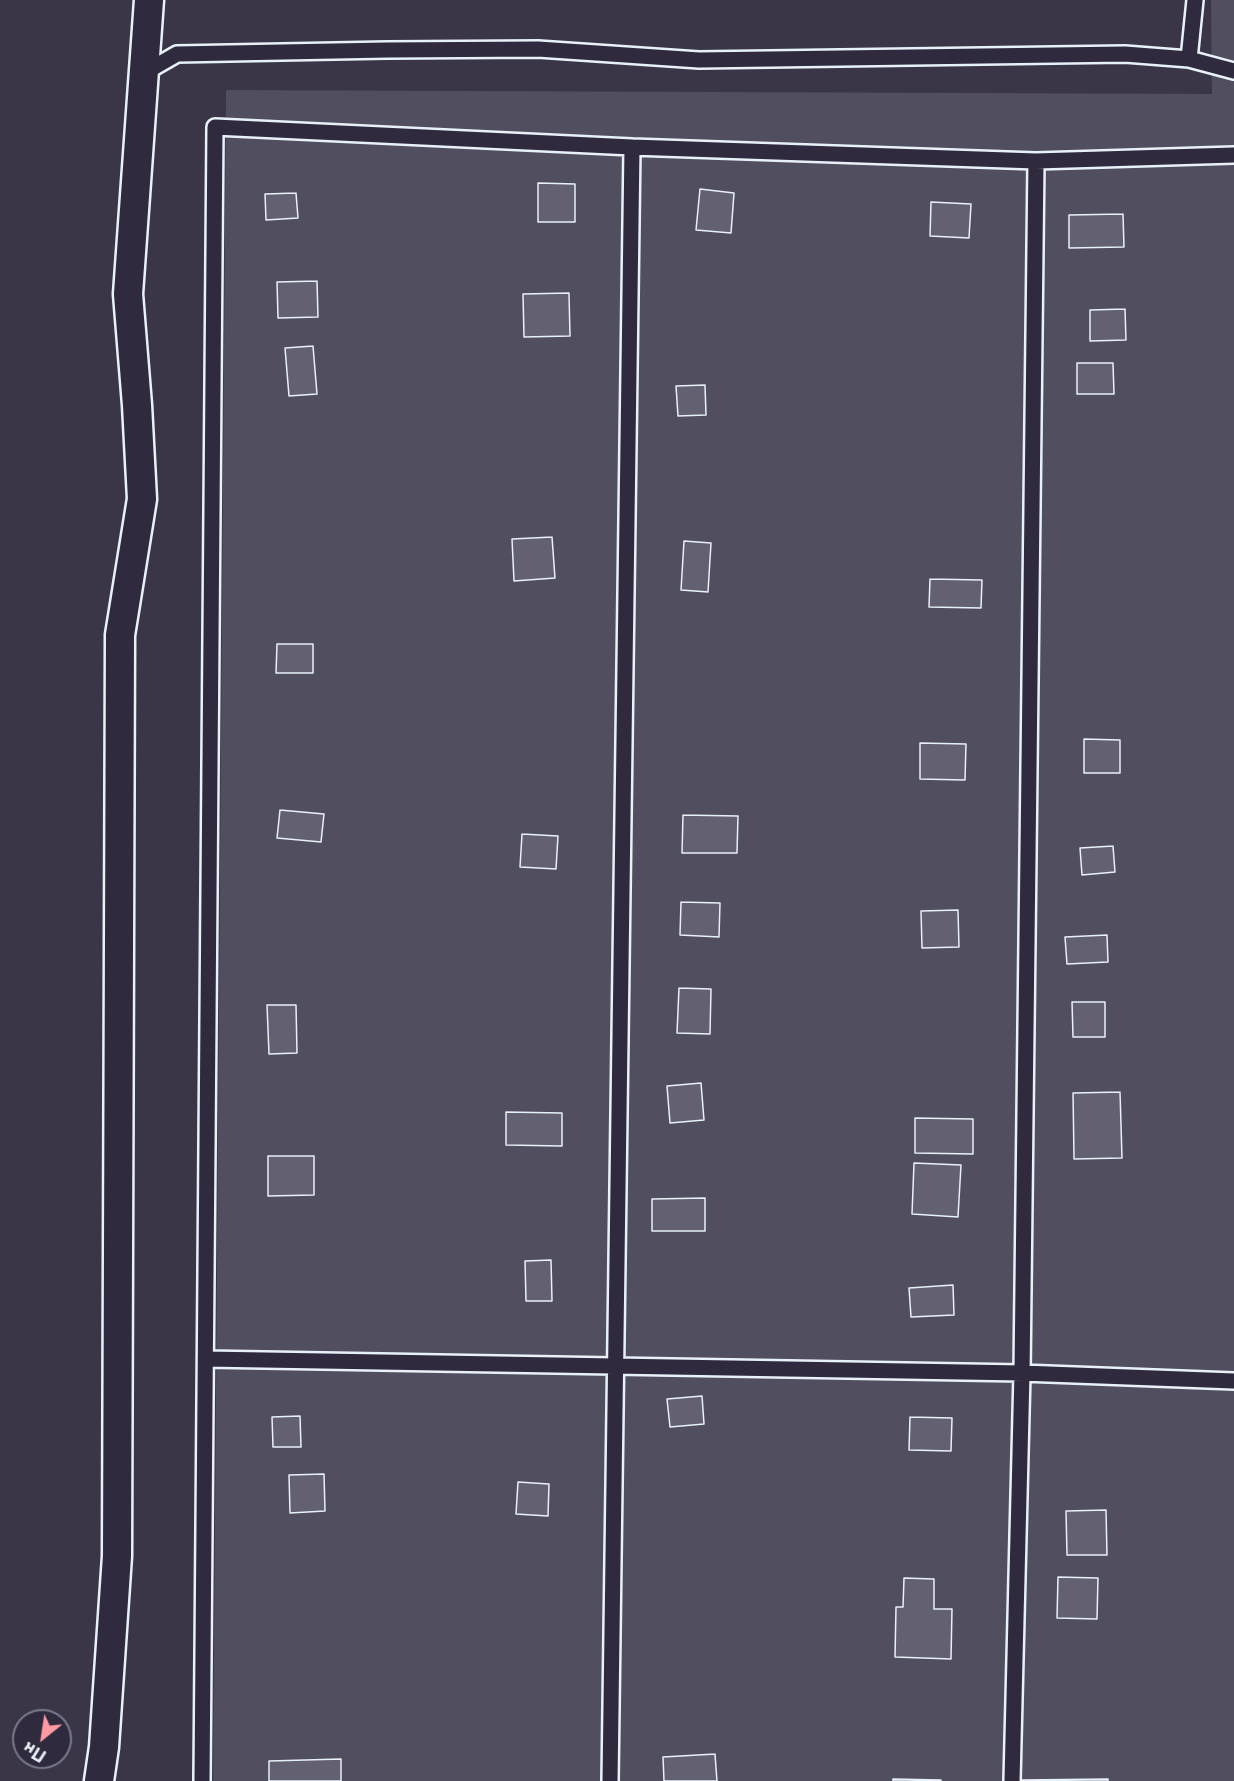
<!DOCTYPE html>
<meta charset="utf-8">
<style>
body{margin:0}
#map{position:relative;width:1234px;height:1781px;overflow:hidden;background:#3a3648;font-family:"Playpen Sans",sans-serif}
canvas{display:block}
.north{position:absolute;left:12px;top:1709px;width:60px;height:60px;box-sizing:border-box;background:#2f2a3d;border:2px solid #797a88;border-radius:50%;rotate:210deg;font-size:16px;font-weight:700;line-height:24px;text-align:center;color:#e8f1f8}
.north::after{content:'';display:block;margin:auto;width:21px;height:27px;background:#ff9aa2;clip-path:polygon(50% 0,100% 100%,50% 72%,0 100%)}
</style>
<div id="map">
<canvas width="1234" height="1781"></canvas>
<div class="north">Пн</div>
</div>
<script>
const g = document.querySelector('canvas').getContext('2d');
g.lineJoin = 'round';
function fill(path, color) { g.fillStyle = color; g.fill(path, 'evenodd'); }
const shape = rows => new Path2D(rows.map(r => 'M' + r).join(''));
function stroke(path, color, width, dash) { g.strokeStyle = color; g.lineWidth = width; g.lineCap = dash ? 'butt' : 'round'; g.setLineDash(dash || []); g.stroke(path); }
fill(shape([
 [1211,0,1234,0,1234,1781,213,1781,226,90,1212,94]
]), '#504e5f');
const building = shape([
 [538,183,575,184,575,222,538,222,538,183],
 [700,189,734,193,731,233,696,230,700,189],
 [296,193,298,218,266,220,265,194,296,193],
 [931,202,971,204,969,238,930,236,931,202],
 [1123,214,1124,247,1069,248,1069,215,1123,214],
 [317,281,318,317,278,318,277,282,317,281],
 [569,293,570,336,524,337,523,294,569,293],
 [1125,309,1126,340,1090,341,1090,310,1125,309],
 [313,346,317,394,289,396,285,348,313,346],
 [1077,363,1113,363,1114,394,1077,394,1077,363],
 [705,385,706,415,678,416,676,386,705,385],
 [552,537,555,578,514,581,512,539,552,537],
 [684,541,711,543,708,592,681,590,684,541],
 [930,579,982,580,981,608,929,607,930,579],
 [277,644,313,644,313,673,276,673,277,644],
 [1084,739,1120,740,1120,773,1084,773,1084,739],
 [920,743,966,744,965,780,920,779,920,743],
 [280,810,324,814,321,842,277,838,280,810],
 [683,815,738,816,737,853,682,853,683,815],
 [522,834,558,836,556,869,520,867,522,834],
 [1113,846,1115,872,1082,875,1080,848,1113,846],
 [681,902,720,903,719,937,680,935,681,902],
 [958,910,959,947,922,948,921,911,958,910],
 [1107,935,1108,962,1067,964,1065,937,1107,935],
 [679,988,711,989,710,1034,677,1033,679,988],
 [1072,1002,1105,1002,1105,1037,1073,1037,1072,1002],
 [267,1005,296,1005,297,1053,269,1054,267,1005],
 [701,1083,704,1120,670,1123,667,1086,701,1083],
 [1120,1092,1122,1158,1074,1159,1073,1093,1120,1092],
 [506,1112,562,1113,562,1146,506,1145,506,1112],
 [915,1118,973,1119,973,1154,915,1153,915,1118],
 [268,1156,314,1156,314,1195,268,1196,268,1156],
 [914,1163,961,1165,958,1217,912,1214,914,1163],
 [705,1198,705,1231,652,1231,652,1199,705,1198],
 [551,1260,552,1301,526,1301,525,1261,551,1260],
 [953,1285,954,1315,911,1317,909,1288,953,1285],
 [702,1396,704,1424,670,1427,667,1399,702,1396],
 [300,1416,301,1447,273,1447,272,1417,300,1416],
 [910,1417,952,1418,951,1451,909,1450,910,1417],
 [324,1474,325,1511,290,1513,289,1475,324,1474],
 [518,1482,549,1484,548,1516,516,1514,518,1482],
 [1106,1510,1107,1555,1067,1555,1066,1511,1106,1510],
 [1058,1577,1098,1578,1097,1619,1057,1618,1058,1577],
 [904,1578,934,1579,934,1609,952,1609,951,1659,895,1657,896,1607,903,1607,904,1578],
 [715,1754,717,1781,664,1781,663,1757,715,1754],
 [341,1759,341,1781,269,1781,269,1761,341,1759],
 [893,1779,941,1780,941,1781,893,1781,893,1779],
 [1108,1779,1108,1781,1022,1781,1022,1780,1108,1779]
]);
fill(building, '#636171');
stroke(building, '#e8f1f8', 1.5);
const service = shape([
 [1189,59,1234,71],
 [144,73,177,54,387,50,538,49,699,60,1125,54,1189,59,1195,0],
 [632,147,1036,161],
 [206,1359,1022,1373,1234,1381],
 [202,1781,215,127,632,147,610,1781],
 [1012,1781,1022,1373,1036,161,1234,155]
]);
const minor = shape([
 [99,1781,104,1747,117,1556,120,635,142,499,137,405,128,294,149,0]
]);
stroke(service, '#e8f1f8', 20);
stroke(minor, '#e8f1f8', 33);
stroke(service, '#2f2a3d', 15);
stroke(minor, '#2f2a3d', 28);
</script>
